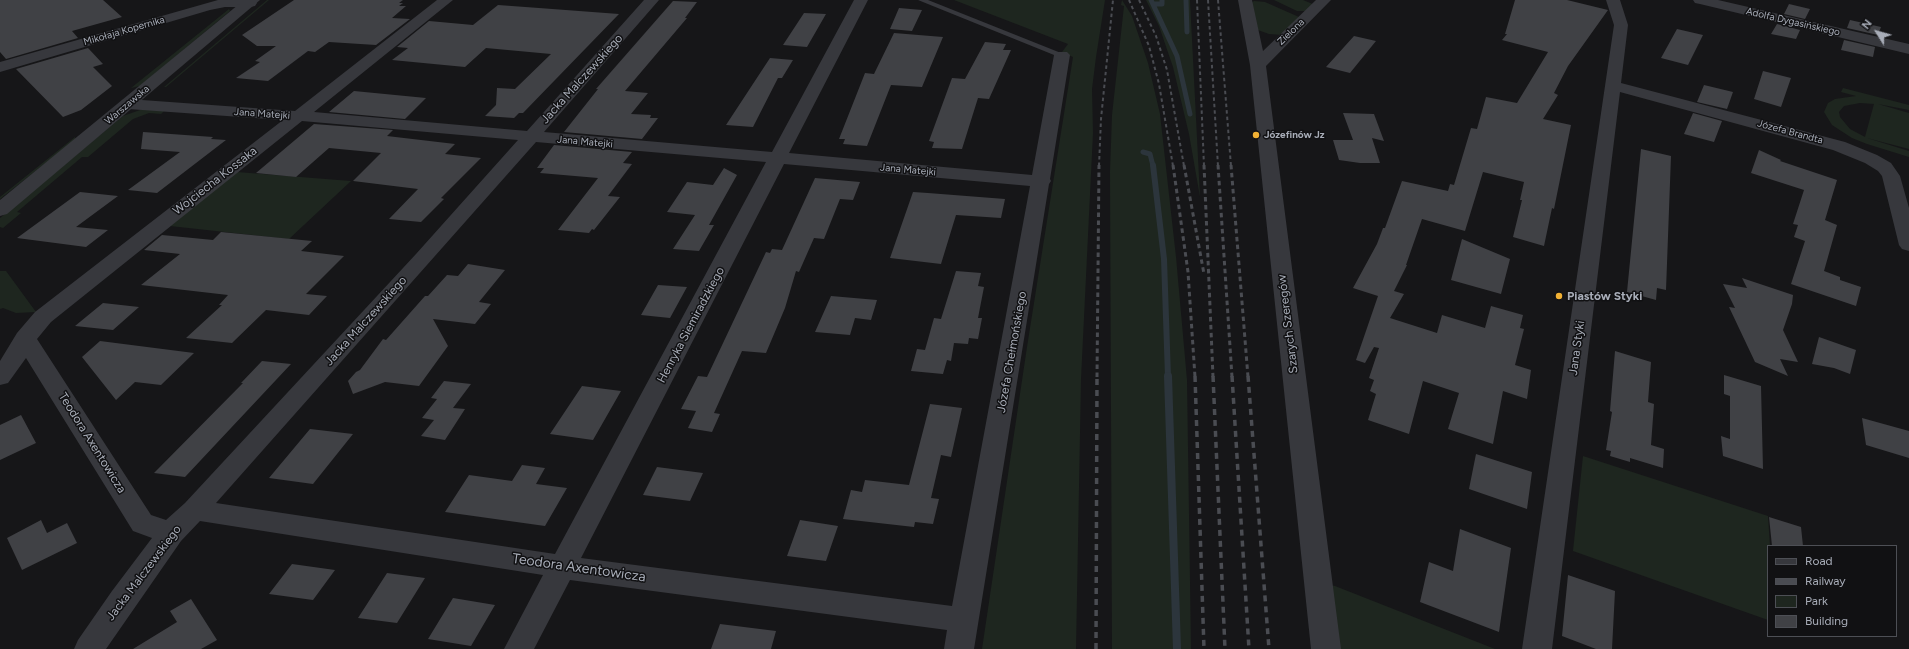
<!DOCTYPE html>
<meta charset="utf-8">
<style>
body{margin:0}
#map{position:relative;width:1909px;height:649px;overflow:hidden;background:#161618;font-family:Figtree,sans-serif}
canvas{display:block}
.legend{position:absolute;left:1767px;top:545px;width:130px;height:92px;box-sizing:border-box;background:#111113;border:1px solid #4d4f55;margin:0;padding:5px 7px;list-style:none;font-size:12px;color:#a8adb8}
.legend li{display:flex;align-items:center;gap:8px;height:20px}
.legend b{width:20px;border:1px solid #4d4f55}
.north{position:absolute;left:1857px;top:12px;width:40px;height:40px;-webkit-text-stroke:3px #111113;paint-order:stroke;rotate:307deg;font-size:11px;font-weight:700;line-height:16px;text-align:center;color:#a8adb8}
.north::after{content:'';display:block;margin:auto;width:14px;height:18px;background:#a8adb8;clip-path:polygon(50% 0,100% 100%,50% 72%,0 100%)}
</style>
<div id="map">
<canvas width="1909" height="649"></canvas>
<ul class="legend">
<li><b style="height:5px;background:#37383d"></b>Road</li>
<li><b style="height:5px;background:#4a4c52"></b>Railway</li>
<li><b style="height:11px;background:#1e261f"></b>Park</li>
<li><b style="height:11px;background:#404145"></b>Building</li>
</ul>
<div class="north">N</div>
</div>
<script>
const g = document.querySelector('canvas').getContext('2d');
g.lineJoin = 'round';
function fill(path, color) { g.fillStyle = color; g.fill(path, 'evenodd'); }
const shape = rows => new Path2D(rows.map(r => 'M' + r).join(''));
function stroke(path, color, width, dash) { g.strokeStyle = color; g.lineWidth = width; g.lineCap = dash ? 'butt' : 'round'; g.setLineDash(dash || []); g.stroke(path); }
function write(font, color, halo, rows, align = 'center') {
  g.font = font + ' Figtree,sans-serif'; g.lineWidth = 3; g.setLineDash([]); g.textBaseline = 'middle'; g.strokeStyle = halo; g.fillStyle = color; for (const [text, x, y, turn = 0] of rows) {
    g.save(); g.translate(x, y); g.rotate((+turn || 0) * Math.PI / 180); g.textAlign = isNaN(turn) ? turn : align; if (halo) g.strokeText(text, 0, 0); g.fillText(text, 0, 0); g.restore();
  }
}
fill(shape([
 [267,0,269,0,166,87,164,87],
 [954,0,1105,0,1096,57,1092,89,1093,133,1081,379,1076,649,982,649,1027,347,1073,57,1062,52,1068,44],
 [1122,0,1132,16,1148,63,1160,114,1176,257,1187,380,1191,649,1112,649,1110,172,1112,115,1124,6,1121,5],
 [1146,0,1190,0,1200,197,1189,134,1173,67,1159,26],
 [1274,0,1303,0,1315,5,1305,11,1297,11],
 [1254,1,1265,2,1299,17,1283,35,1269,34,1258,30,1251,3],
 [229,9,230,11,140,86,131,88],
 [1843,88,1909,105,1909,110,1878,104,1909,113,1909,149,1867,138,1909,151,1909,157,1867,144,1852,138,1832,125,1824,112,1828,103,1835,99,1856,96,1841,92],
 [1860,103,1874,104,1865,137,1850,129,1840,117,1839,112,1844,106],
 [155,109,165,110,161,114,149,113,133,119,88,157,82,157,17,212,21,213,3,228,0,227,0,218,123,116,140,110],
 [75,137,75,140,0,199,0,197],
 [237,172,351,181,289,239,170,226],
 [0,271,6,271,36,312,16,313,3,308,0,309],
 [1583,456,1768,516,1770,546,1768,546,1768,620,1573,551],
 [1326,584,1335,586,1495,649,1335,649]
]), '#1e261f');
stroke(shape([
 [1151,0,1177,56,1190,114],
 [1186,0,1187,32],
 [1154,4,1162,4,1162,0],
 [1143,152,1150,154,1153,166]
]), '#2c353c', 5);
stroke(shape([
 [1153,165,1164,259,1168,377]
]), '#2c353c', 6);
stroke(shape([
 [1168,376,1177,649]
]), '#2c353c', 8);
fill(shape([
 [0,0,103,0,122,17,72,31,78,38,6,59,0,52],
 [294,0,403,0,399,3,403,3,399,6,406,6,392,18,410,19,376,45,329,42,315,52,308,51,268,81,236,78,260,62,255,61,276,46,257,46,242,35],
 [1515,0,1567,0,1608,10,1568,66,1554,93,1558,95,1543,119,1571,125,1554,209,1552,208,1544,246,1513,237,1522,200,1520,200,1524,182,1483,172,1465,231,1422,219,1406,265,1407,265,1394,291,1404,294,1390,318,1437,333,1442,315,1485,328,1491,306,1523,315,1520,328,1524,329,1515,365,1531,370,1527,399,1503,391,1493,444,1448,429,1459,393,1423,381,1409,434,1368,420,1376,394,1370,391,1374,380,1369,378,1379,348,1374,347,1365,363,1356,360,1378,296,1353,288,1377,244,1383,228,1385,228,1402,181,1448,191,1450,184,1454,185,1471,128,1477,129,1486,97,1517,103,1548,52,1502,40,1507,34,1505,34],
 [673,1,697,2,685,18,687,18,625,91,648,93,631,114,651,115,650,118,658,118,642,139,564,132,598,89,596,89],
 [1789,4,1810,9,1805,19,1784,14],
 [498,5,539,8,619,14,523,113,519,113,514,118,485,116,496,105,497,88,515,89,551,54,486,48,465,67,392,60,408,48,397,47,429,21,473,25],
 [899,8,922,10,912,31,890,29],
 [804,13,826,14,807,47,783,45],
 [1850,20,1881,27,1878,35,1847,28],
 [1777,24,1800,30,1796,39,1771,34],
 [1677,29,1703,35,1688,65,1661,58],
 [894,33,943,37,922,87,891,85,867,146,843,144,845,139,839,139,865,73,874,74],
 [1354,36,1376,41,1350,73,1326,67],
 [1844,40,1875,47,1873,57,1841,50],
 [985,42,1006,44,1003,50,1011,50,989,99,978,98,962,149,932,148,934,142,929,141,952,78,965,79],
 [88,48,103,64,93,67,112,86,81,110,63,117,16,69],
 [770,58,793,60,782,78,778,78,753,127,726,125],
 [1763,71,1791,78,1781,107,1754,99],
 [1704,85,1733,92,1727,109,1697,102],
 [354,91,426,98,405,119,329,112],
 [1343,113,1374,114,1384,141,1372,138,1380,163,1360,163,1339,160,1333,140,1353,140],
 [1693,113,1722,121,1714,142,1684,134],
 [314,124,393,130,387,136,455,144,445,154,481,158,441,198,444,199,421,222,389,219,418,189,353,181,381,153,329,148,296,177,256,173],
 [143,132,213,137,211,139,226,140,157,193,128,190,180,152,141,149],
 [554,145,632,152,623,163,632,164,608,196,620,197,594,230,592,229,589,233,558,230,598,178,540,173,544,168,537,168],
 [1641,149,1671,156,1666,290,1657,288,1656,300,1627,292],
 [1759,150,1781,160,1780,161,1837,180,1825,220,1837,225,1824,271,1840,277,1840,280,1861,287,1856,306,1791,284,1805,241,1794,237,1798,225,1793,224,1804,190,1751,173],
 [724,168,737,175,709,225,714,225,699,251,673,249,695,215,667,212,687,182,713,185],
 [815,178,860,182,853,200,840,199,824,239,814,238,799,272,796,271,785,308,766,353,742,351,714,413,720,414,712,432,688,428,696,411,681,409,698,376,707,377,766,252,770,253,772,249,782,250],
 [80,192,118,196,76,227,108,230,86,247,17,238],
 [913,192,928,193,1005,199,1001,218,956,215,941,264,890,258],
 [221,232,312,241,301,251,344,256,306,294,327,296,309,315,266,310,232,343,186,338,222,305,219,305,228,295,141,285,180,254,144,250,162,235,213,240],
 [1462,239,1510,259,1501,294,1451,280],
 [468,264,505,270,479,302,491,304,475,324,433,319,448,346,419,386,385,382,353,394,348,381,356,372,360,370,383,339,386,340,425,296,428,296,447,275,458,276],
 [956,271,981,273,978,286,984,287,978,318,982,318,978,339,969,338,968,344,954,343,951,361,947,360,943,374,911,371,917,349,925,350,934,318,941,319],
 [1742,278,1793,295,1792,304,1783,330,1798,362,1780,359,1788,376,1755,362,1729,307,1735,308,1723,284,1747,288],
 [658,285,687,287,670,318,641,315],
 [831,296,877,300,871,320,855,318,850,335,815,332],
 [103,303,139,307,113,330,75,326],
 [1819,337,1856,350,1850,374,1834,368,1812,364],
 [100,341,194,353,161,385,135,382,116,400,82,357],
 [1615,351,1651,362,1648,402,1654,404,1651,445,1664,449,1663,468,1630,458,1630,462,1610,456,1611,451,1606,450,1612,412,1610,411],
 [262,361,291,364,185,477,154,473,243,383,241,383],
 [1724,375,1761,386,1763,469,1723,456,1721,436,1730,439,1730,396,1724,394],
 [444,381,471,384,453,408,465,409,445,440,421,436,434,420,422,418,437,399,431,398],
 [582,386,621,391,593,440,550,434],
 [930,404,962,408,951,457,941,455,931,498,939,499,933,524,915,522,914,527,843,519,851,490,862,492,865,480,909,485],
 [21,415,36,443,0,460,0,425],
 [1862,418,1909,431,1909,458,1866,445],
 [310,429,353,434,313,484,269,478],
 [1476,454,1532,472,1527,509,1469,489],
 [522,465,545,468,536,484,567,488,545,526,445,512,469,475,512,481],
 [657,467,703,473,690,501,643,495],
 [1769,517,1801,527,1803,546,1772,546],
 [41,520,47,533,67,523,77,543,22,570,7,538],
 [800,520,838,526,826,561,787,556],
 [1460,529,1511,548,1499,632,1420,602,1429,562,1453,571],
 [292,564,335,570,313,600,269,594],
 [387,573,425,578,397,623,358,618],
 [1568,575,1615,591,1612,649,1596,649,1562,636],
 [453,598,495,605,471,646,428,639],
 [191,599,217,640,201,649,133,649,177,622,170,611],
 [720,624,776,631,771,649,711,649]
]), '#404145');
fill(shape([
 [918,0,928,0,1066,55,1059,57,918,0]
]), '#37383d');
fill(shape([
 [218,0,255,0,257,3,255,6,250,7,225,7,210,10,0,72,0,62,218,0],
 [437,0,453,0,314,112,527,131,644,0,659,0,544,132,772,152,854,0,868,0,789,153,1032,175,1054,55,1057,52,1067,52,1070,55,1050,179,1051,181,1049,184,974,649,944,649,947,630,570,580,534,649,504,649,543,575,200,521,181,541,106,649,74,649,78,640,112,591,152,538,133,531,26,358,8,383,0,385,0,361,17,333,35,312,283,120,128,109,122,108,120,104,122,100,128,99,295,111,437,0],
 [302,121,518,140,416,254,185,503,166,520,151,515,37,339,51,322,302,121],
 [536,142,766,162,555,554,216,503,536,142],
 [784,164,1030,186,952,606,581,558,784,164],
 [1238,0,1252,0,1263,51,1316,0,1331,0,1266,66,1341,649,1311,649,1250,65,1238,0],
 [1606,0,1620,0,1628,25,1621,83,1845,142,1877,155,1891,163,1900,176,1909,208,1909,251,1902,249,1899,245,1882,176,1878,171,1865,163,1833,150,1620,92,1552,649,1522,649,1614,25,1606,0],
 [1693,0,1718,0,1909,44,1909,54,1700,4,1695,3,1693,0]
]), '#37383d');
fill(shape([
 [244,0,260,0,7,214,0,216,0,200,244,0]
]), '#37383d');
stroke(shape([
 [1129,0,1149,46,1159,84,1173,166],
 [1139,0,1156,36,1167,70,1184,166],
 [1197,0,1204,166],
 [1208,0,1218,166],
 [1218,0,1231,166],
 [1099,166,1101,119,1113,0]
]), '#4a4c52', 2, [3.5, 3]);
stroke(shape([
 [1173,165,1188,272,1195,377],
 [1184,165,1204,274],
 [1204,165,1213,377],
 [1218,165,1232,377],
 [1231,165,1248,377],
 [1097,377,1099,165]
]), '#4a4c52', 3, [4.5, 3.5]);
stroke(shape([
 [1195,376,1204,649],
 [1213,376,1225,649],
 [1232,376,1249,649],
 [1248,376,1269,649],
 [1096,649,1097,376]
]), '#4a4c52', 3.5, [6, 5]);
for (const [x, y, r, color] of [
 [1256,135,4,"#f2b134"],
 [1559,296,4,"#f2b134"]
]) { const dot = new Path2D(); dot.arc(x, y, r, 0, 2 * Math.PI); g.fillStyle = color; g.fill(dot); stroke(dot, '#111113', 1.5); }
write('10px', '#a8adb8', '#111113', [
 ["Adolfa Dygasińskiego",1793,22,13],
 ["Mikołaja Kopernika",124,31,-16],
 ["Zielona",1291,32,-44],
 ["Warszawska",127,105,-40],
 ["Jana Matejki",262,114,4],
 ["Józefa Brandta",1790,132,15],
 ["Jana Matejki",585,142,5],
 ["Jana Matejki",908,170,5]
]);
write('bold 10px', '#a8adb8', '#111113', [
 ["Józefinów Jz",1264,135]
], 'left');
write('12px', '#a8adb8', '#111113', [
 ["Jacka Malczewskiego",582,79,-48],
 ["Wojciecha Kossaka",215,181,-38],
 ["Jacka Malczewskiego",366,321,-48],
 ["Szarych Szeregów",1288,324,-97],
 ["Henryka Siemiradzkiego",691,325,-62],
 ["Jana Styki",1577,348,-82],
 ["Józefa Chełmońskiego",1012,352,-80],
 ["Teodora Axentowicza",92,443,58],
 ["Jacka Malczewskiego",144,573,-53]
]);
write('bold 12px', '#a8adb8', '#111113', [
 ["Piastów Styki",1567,296]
], 'left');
write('14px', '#a8adb8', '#111113', [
 ["Teodora Axentowicza",579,568,8]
]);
</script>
